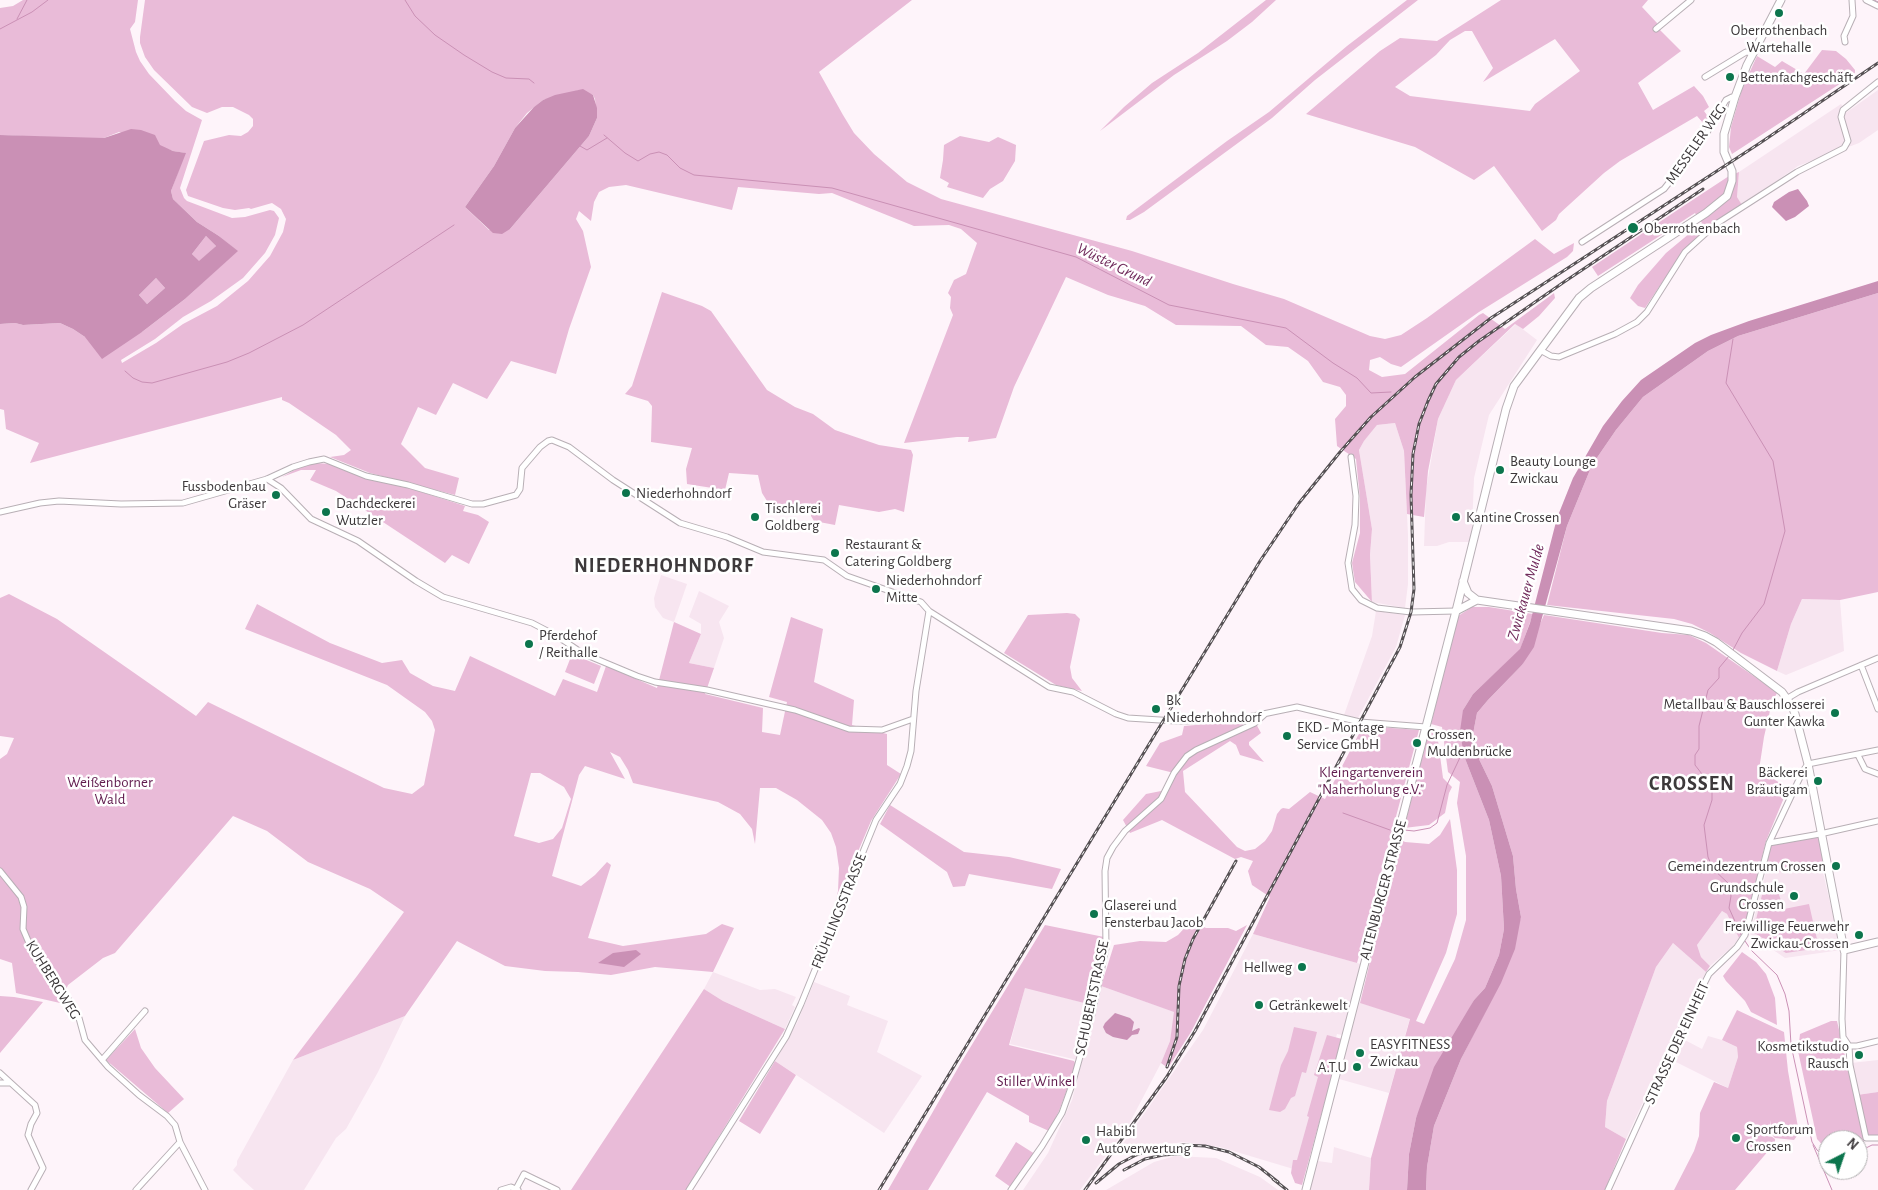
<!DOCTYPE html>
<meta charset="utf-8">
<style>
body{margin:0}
#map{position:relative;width:1878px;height:1190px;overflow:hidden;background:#fef4fa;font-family:"Alegreya Sans",sans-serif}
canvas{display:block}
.north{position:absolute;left:1818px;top:1130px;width:50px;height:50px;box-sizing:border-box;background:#fff;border:1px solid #b1b0b1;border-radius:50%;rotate:41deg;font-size:14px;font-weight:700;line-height:20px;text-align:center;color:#3d393b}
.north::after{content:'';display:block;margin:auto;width:18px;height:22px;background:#0c754d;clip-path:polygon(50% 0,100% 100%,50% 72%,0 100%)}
</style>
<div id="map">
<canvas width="1878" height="1190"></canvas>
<div class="north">N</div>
</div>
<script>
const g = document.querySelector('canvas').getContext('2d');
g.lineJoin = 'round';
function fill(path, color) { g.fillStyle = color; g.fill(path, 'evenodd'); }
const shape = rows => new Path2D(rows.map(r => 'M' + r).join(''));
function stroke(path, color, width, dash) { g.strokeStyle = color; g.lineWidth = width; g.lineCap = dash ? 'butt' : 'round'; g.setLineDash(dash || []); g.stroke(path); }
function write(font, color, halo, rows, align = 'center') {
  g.font = font + ' "Alegreya Sans",sans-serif'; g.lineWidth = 5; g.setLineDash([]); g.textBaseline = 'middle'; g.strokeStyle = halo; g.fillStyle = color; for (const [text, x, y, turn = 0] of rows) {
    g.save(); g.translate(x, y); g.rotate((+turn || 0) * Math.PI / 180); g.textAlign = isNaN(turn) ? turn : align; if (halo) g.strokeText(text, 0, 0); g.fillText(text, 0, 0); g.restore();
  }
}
fill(shape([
 [1878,90,1878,130,1859,143,1798,166,1742,205,1737,197,1739,172,1841,104,1847,112],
 [1516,324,1537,340,1489,415,1474,478,1472,529,1469,542,1449,542,1437,546,1424,546,1426,490,1438,419,1456,380],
 [1395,423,1404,451,1408,535,1408,584,1405,608,1372,602,1370,555,1372,529,1359,450,1364,441,1377,425],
 [661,575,687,584,674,622,663,618,655,607,654,598],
 [699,591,729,606,719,622,724,638,714,668,689,663,701,634,701,624,689,617],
 [1802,599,1840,600,1844,651,1786,675,1777,671,1791,624],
 [1376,611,1405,615,1396,647,1358,718,1344,715,1372,636],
 [1822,868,1841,950,1785,958,1750,934,1766,872],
 [1722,911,1727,914,1739,938,1732,947,1710,966,1701,957,1697,945],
 [1253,934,1361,964,1351,1000,1410,1018,1389,1093,1332,1077,1342,1035,1337,1034,1300,1171,1220,1147,1183,1142,1155,1146,1132,1154,1120,1148,1203,1030],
 [1673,943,1706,972,1690,1000,1626,1139,1605,1127,1607,1101,1656,967],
 [713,972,760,990,775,989,796,997,792,1005,795,1007,785,1029,723,1001,704,989],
 [814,982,850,996,847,1005,888,1021,877,1052,922,1076,884,1133,775,1061,797,1023],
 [1101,986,1175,1012,1170,1041,1161,1063,1128,1126,1080,1190,1023,1190,1048,1153,1072,1100],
 [1025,987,1092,1005,1077,1060,1010,1044],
 [405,1016,378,1072,346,1129,336,1138,304,1190,254,1190,244,1181,233,1170,237,1165,237,1161,293,1060],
 [1708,1036,1722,1040,1737,1047,1738,1057,1728,1088,1670,1059,1681,1038,1702,1049],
 [1878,1060,1878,1092,1857,1095,1851,1063],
 [1334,1147,1371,1158,1369,1190,1309,1190,1318,1161,1332,1163],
 [1175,1156,1216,1158,1260,1177,1278,1190,1106,1190,1154,1162]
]), '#f7e5f0');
fill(shape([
 [23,0,138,0,135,22,130,29,136,52,140,61,149,74,175,101,186,111,202,120,180,188,184,198,187,201,232,218,245,217,270,210,274,211,279,218,275,235,265,253,243,278,211,301,183,317,155,339,121,360,122,363,156,343,183,324,217,306,248,281,270,256,283,232,286,219,281,209,272,203,251,209,249,208,235,210,223,208,188,196,186,190,204,141,229,135,241,136,248,132,253,126,253,119,249,115,233,107,222,107,207,113,192,107,154,70,145,57,140,43,140,37,145,0,912,0,819,72,843,115,854,133,874,154,907,182,941,199,1132,251,1233,284,1284,299,1370,336,1385,339,1401,335,1427,318,1535,239,1554,254,1574,243,1573,251,1567,257,1479,312,1401,367,1391,364,1380,357,1370,360,1369,370,1382,377,1405,374,1479,315,1483,313,1505,329,1554,293,1555,298,1539,316,1523,329,1515,324,1456,380,1438,419,1428,471,1424,517,1407,514,1404,451,1395,423,1377,425,1364,441,1359,450,1372,529,1370,555,1372,602,1355,582,1352,563,1360,533,1360,498,1356,459,1337,446,1335,419,1346,406,1346,395,1340,387,1323,382,1308,361,1288,347,1266,345,1241,326,1176,325,1145,306,1108,295,1066,277,1014,387,996,438,968,442,969,437,957,437,904,443,953,315,950,308,951,297,948,293,954,280,966,274,977,243,961,229,949,225,914,226,832,193,819,194,738,187,732,210,626,185,609,187,599,192,594,202,591,221,579,211,576,219,583,231,591,267,569,329,556,374,511,361,487,399,453,383,436,415,418,407,401,444,425,468,459,478,455,495,370,473,330,457,344,455,351,450,336,435,289,403,282,400,282,397,30,463,39,443,6,429,4,410,0,409,0,324,15,323,23,325,60,323,73,329,85,337,142,332,185,299,237,251,219,236,197,222,173,199,171,191,185,153,173,151,119,132,104,138,89,139,0,135,0,8,13,6],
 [580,90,593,95,595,99,597,118,589,136,510,229,489,230,465,207,494,166,515,128,527,113,543,100],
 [1266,0,1276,0,1252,22,1227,41,1174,75,1100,131,1124,107,1152,83,1198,53],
 [1407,0,1418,0,1315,80,1272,118,1144,212,1130,220,1126,220,1127,216,1227,141,1269,112,1347,46],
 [1501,0,1648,0,1642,7,1657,23,1659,29,1681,51,1638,83,1653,110,1694,86,1703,96,1709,107,1704,111,1709,118,1703,123,1697,116,1620,161,1604,173,1559,214,1556,220,1542,231,1494,166,1474,180,1415,147,1306,114,1380,51,1400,38,1437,41],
 [1465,31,1472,31,1493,68,1483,82,1555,39,1580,71,1535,104,1530,111,1410,96,1395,87,1436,55,1450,40],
 [1822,50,1836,51,1846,59,1855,70,1855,74,1732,154,1729,147,1731,127,1742,89,1757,56,1775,67,1782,61,1804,74],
 [960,136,989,142,998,137,1016,145,1015,161,1003,181,990,189,983,198,947,187,949,183,940,178,943,160,944,145],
 [1739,172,1737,197,1742,205,1692,243,1677,260,1645,308,1638,306,1630,298,1638,285,1666,253,1702,223,1695,213,1598,276,1592,267,1685,205,1729,176],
 [206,236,216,246,199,262,192,254],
 [156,278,165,288,147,304,139,295],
 [662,292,702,306,711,311,767,390,795,407,813,414,835,430,879,445,911,450,913,455,904,512,895,509,879,512,839,505,835,525,814,521,811,516,812,505,805,503,788,510,772,509,762,493,758,475,729,473,725,490,687,484,686,469,692,448,651,442,652,406,648,401,625,394,632,386],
 [1878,293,1878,592,1840,600,1802,599,1791,624,1777,671,1741,653,1710,633,1692,624,1674,619,1547,605,1567,526,1592,465,1616,430,1643,397,1708,351,1738,336],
 [317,463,329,464,366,479,403,486,465,506,463,511,478,515,489,522,469,564,452,555,445,563,336,491,310,480,316,470,301,470,282,477,300,467],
 [9,594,57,619,196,716,208,702,384,788,412,794,424,785,435,730,432,721,425,712,387,685,245,629,257,604,330,643,382,663,402,660,410,673,433,686,455,691,470,656,555,696,563,679,597,692,606,666,657,688,674,622,701,634,689,663,714,668,705,694,763,708,762,732,780,735,787,702,769,697,791,617,823,629,814,682,854,700,852,725,887,734,887,765,901,774,871,821,834,908,838,891,839,868,836,847,831,833,822,820,797,800,776,788,760,788,755,844,752,829,740,814,718,802,633,783,628,770,620,757,610,752,625,779,585,766,579,775,552,876,581,886,595,875,607,862,611,865,588,938,623,946,706,934,722,924,734,928,713,972,655,967,611,975,578,972,545,971,505,966,457,941,405,1016,293,1060,357,976,404,912,370,889,308,862,267,831,233,816,115,953,103,958,68,985,60,1003,16,993,12,963,0,959,0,759,7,754,14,738,0,736,0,598],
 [531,773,540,773,564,787,571,799,562,828,553,839,539,843,514,836],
 [1472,607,1489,607,1533,614,1520,650,1473,694,1463,710,1464,756,1489,820,1501,876,1504,929,1499,955,1485,988,1474,1000,1416,1118,1409,1154,1407,1190,1369,1190,1371,1158,1410,1019,1360,1003,1400,839,1405,842,1429,844,1440,835,1450,819,1457,870,1457,914,1446,953,1416,1021,1424,1024,1455,959,1466,920,1466,856,1457,803,1460,782,1448,772,1442,727,1431,724,1458,616],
 [1067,613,1075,614,1080,619,1070,667,1072,678,1082,691,1056,685,1004,653,1028,615],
 [1544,615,1662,633,1689,635,1706,643,1758,679,1777,693,1772,702,1764,737,1759,770,1788,788,1766,841,1744,929,1739,938,1727,914,1722,911,1697,945,1701,957,1710,966,1706,972,1673,943,1656,967,1607,1101,1605,1127,1626,1139,1605,1190,1426,1190,1427,1167,1434,1126,1461,1059,1499,985,1521,917,1516,889,1513,856,1492,786,1479,759,1473,734,1477,713,1488,700,1522,665],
 [572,654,601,666,594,684,565,672],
 [1254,720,1261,733,1249,742,1249,745,1264,762,1240,755,1236,745,1230,741,1183,771,1185,792,1237,847,1245,851,1255,849,1265,841,1272,831,1277,814,1281,809,1283,808,1289,809,1310,792,1325,799,1363,726,1419,730,1357,963,1253,934,1270,897,1252,885,1248,871,1253,861,1241,857,1235,859,1162,820,1130,833,1123,820,1146,794,1166,790,1174,773,1146,766,1160,743,1182,735,1184,726],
 [1429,731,1437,733,1443,778,1452,787,1449,793,1445,813,1429,825,1404,828],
 [890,805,964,852,1009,857,1061,869,1052,889,969,874,965,886,953,887,947,872,880,824],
 [1820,834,1827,868,1785,872,1761,871,1769,843],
 [1778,892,1784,909,1809,904,1819,948,1786,953,1753,932,1762,895],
 [1191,921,1206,928,1228,928,1236,931,1247,925,1191,1032,1168,1068,1161,1063,1170,1041,1174,1012,1101,986,1114,945,1140,941,1166,942,1178,935],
 [1045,925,1104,937,1104,948,1092,1005,1025,988,1009,1045,1074,1061,1076,1065,1059,1111,1049,1131,1029,1122,1029,1116,987,1092,928,1190,888,1190,962,1061],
 [1742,952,1756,962,1766,974,1775,998,1777,1025,1751,1012,1745,1001,1726,981,1723,976],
 [704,989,723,1001,785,1029,686,1190,571,1190],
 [0,996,14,997,43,1002,0,1053],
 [1737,1010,1784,1032,1788,1071,1799,1133,1794,1140,1775,1138,1770,1133,1771,1120,1768,1134,1775,1139,1775,1143,1735,1190,1674,1190,1694,1151,1699,1136,1700,1113,1714,1082,1728,1088,1738,1057,1737,1047,1722,1040],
 [1831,1021,1837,1021,1864,1139,1863,1146,1858,1148,1858,1140,1828,1140,1828,1150,1827,1150,1817,1139,1813,1120,1798,1051,1800,1034],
 [1294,1027,1317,1032,1306,1073,1302,1072,1295,1096,1291,1098,1285,1109,1280,1112,1269,1110,1281,1065,1288,1051],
 [135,1029,141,1048,155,1068,184,1099,168,1113,106,1060],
 [1327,1035,1342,1039,1302,1185,1295,1183,1291,1173,1293,1160,1297,1160,1309,1117,1307,1116,1318,1077,1314,1075],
 [775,1061,796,1075,760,1134,739,1121],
 [1878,1092,1878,1136,1869,1136,1866,1133,1857,1095],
 [1016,1142,1035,1154,1012,1188,995,1176]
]), '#e9bbd8');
fill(shape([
 [583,89,593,95,597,108,597,118,589,136,510,229,502,234,493,233,465,207,494,166,515,128,534,107,543,100,555,95],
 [131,129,141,130,155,135,160,145,173,151,186,153,171,191,173,199,197,222,219,236,238,251,185,299,142,332,102,359,85,337,73,329,60,323,23,325,15,323,0,324,0,135,104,138],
 [206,236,216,246,199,261,192,254],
 [156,278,165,288,147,304,139,295],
 [1798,189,1807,201,1809,206,1795,217,1786,221,1772,207,1774,202,1789,192],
 [1878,281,1878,293,1738,336,1708,351,1643,397,1616,430,1592,465,1567,526,1534,647,1522,665,1488,700,1477,713,1473,734,1479,759,1492,786,1513,856,1516,889,1521,917,1515,949,1501,983,1461,1059,1434,1126,1427,1167,1426,1190,1407,1190,1409,1154,1416,1118,1434,1067,1474,1000,1485,988,1499,955,1504,929,1501,876,1489,820,1464,756,1460,731,1463,710,1473,694,1520,649,1530,623,1557,518,1573,478,1603,426,1622,401,1641,380,1695,343,1711,335,1749,321],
 [636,950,641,954,624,967,598,963,613,953],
 [1115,1013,1130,1018,1134,1022,1132,1031,1139,1028,1140,1029,1138,1034,1132,1035,1127,1040,1113,1037,1106,1033,1103,1027,1105,1023]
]), '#ca90b5');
stroke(shape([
 [405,0,415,16,435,35,464,55,492,72,506,78,529,79,534,83],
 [1874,0,1878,2],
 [17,19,27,0],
 [0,29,32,12,48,0],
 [604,135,625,153,638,161,650,154,659,152,667,155,680,168,694,175,832,188,1076,257,1169,305,1286,328,1333,363,1357,378,1371,393,1391,392],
 [580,146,587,150,607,138],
 [1733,339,1726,383,1773,461,1785,531,1764,604,1742,633,1733,650],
 [125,371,133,378,142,382,152,383,227,362,249,353,303,325,454,225],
 [1729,656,1719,668,1719,678,1708,690,1699,726,1699,749,1695,755,1695,765,1712,787,1712,800,1704,825,1708,857,1713,869,1728,883,1731,896,1729,908,1742,937],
 [1343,813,1390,830],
 [1404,830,1414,831,1430,828,1437,823,1447,785,1464,749],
 [1745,941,1751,950,1777,975,1785,994,1789,1011,1791,1045,1812,1142,1817,1150,1824,1156,1828,1157],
 [1813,1145,1832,1190],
 [1858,1152,1872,1145,1878,1145]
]), '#ca90b5', 1);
const street = shape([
 [1866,0,1878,6],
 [1656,29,1691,0],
 [1845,42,1844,36,1853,16,1852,0],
 [1705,77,1746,52,1753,53],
 [1582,242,1664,189,1702,141,1726,100,1732,97,1735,97],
 [1540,350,1551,356,1559,357,1615,334,1637,322,1647,312,1685,252,1716,224,1797,172,1844,148,1848,141,1841,117,1843,110,1878,82],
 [1351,457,1356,496,1355,525,1348,563,1352,589,1361,600,1377,608,1411,612,1456,611],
 [267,479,281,488,311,519,358,541,416,581,443,597,532,623,557,636,582,653,637,676,655,682,707,690,795,710,849,729,882,730,913,719],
 [0,512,40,503,59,501,121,504,183,503,267,479,293,467,309,462,324,459,366,476,408,485,472,504,483,504,516,495,520,489,522,468,540,447,548,441,552,440,569,447,613,480,680,523,727,537,763,552,824,560,847,576,921,602,929,611,1049,687,1073,692,1116,714,1128,718,1176,721,1234,720,1297,707,1360,722,1426,727],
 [1861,665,1878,709],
 [1788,698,1798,692,1878,658],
 [1858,755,1865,769,1878,774],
 [1769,843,1820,834,1878,821],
 [0,871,21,897,24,907,23,929,35,957,53,983,67,997,79,1018,85,1040,108,1067,139,1095,167,1116,175,1125,180,1142,205,1190],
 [1844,950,1842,1019,1843,1037,1849,1046,1857,1046,1878,1041],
 [1849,1046,1850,1065,1866,1138,1878,1138],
 [102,1060,145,1011],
 [0,1073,35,1105,37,1113,31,1124,28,1135,43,1168,31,1190],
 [0,1083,10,1083],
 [516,1189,524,1174,557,1190],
 [136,1190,180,1142],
 [501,1190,511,1187,518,1190],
 [689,1190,786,1037,801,1004,876,820,900,784,907,766,911,751,916,691,929,611],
 [1011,1190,1042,1146,1062,1113,1072,1085,1092,1014,1106,948,1105,871,1107,858,1113,847,1125,831,1161,799,1174,773,1187,756,1196,750,1255,723,1264,715],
 [1608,1190,1679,1034,1709,974,1737,947,1745,935,1769,843,1803,771,1808,764,1878,750]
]);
const secondary = shape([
 [1463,581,1468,593,1477,600],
 [1456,611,1477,600,1691,631,1705,636,1716,642,1782,692,1792,706,1795,714,1808,764,1844,950,1878,942],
 [1306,1190,1456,611,1506,409,1514,386,1579,298,1591,288,1706,213,1727,196,1732,181,1732,171,1724,152,1724,134,1735,97,1747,65,1781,0]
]);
stroke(street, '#b8afb5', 7);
stroke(secondary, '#b8afb5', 9);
stroke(street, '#fff', 5);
stroke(secondary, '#fff', 7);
const rail = shape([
 [1167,1067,1177,1037,1179,986,1185,959,1193,939,1236,861],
 [1124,1170,1145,1159,1163,1155,1190,1153],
 [1273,1179,1287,1190],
 [1096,1183,1119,1164,1136,1155,1153,1149,1183,1145,1205,1146,1229,1152,1259,1167,1278,1182],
 [879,1190,1260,561,1299,503,1340,452,1371,417,1415,377,1491,318,1760,143,1878,63],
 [1085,1190,1166,1078,1195,1031,1400,647,1411,612,1414,589,1411,495,1413,454,1419,424,1428,401,1436,384,1459,357,1479,341,1564,282,1703,189]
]);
stroke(rail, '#565154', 3);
stroke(rail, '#fff', 1, [4]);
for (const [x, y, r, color] of [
 [1779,13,5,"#0c754d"],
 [1730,77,5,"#0c754d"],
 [1633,228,6,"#0c754d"],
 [1500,470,5,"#0c754d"],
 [626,493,5,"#0c754d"],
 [276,495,5,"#0c754d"],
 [326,512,5,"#0c754d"],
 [755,517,5,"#0c754d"],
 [1456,517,5,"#0c754d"],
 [835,553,5,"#0c754d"],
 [876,589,5,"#0c754d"],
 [529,644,5,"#0c754d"],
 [1156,709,5,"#0c754d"],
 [1835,713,5,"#0c754d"],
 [1287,736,5,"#0c754d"],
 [1417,743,5,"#0c754d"],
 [1818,781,5,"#0c754d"],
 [1836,866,5,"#0c754d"],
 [1794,896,5,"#0c754d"],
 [1094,914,5,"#0c754d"],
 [1859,935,5,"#0c754d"],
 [1302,967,5,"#0c754d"],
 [1259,1005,5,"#0c754d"],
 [1360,1053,5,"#0c754d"],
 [1859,1055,5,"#0c754d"],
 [1357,1067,5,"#0c754d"],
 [1736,1138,5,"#0c754d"],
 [1086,1140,5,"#0c754d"]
]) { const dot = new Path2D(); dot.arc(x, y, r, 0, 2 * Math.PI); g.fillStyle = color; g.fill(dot); stroke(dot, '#fff', 2); }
write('15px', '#3d393b', '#fff', [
 ["Oberrothenbach",1779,30,"center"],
 ["Wartehalle",1779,47,"center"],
 ["Bettenfachgeschäft",1740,77],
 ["Oberrothenbach",1644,228],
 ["Beauty Lounge",1510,461],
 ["Zwickau",1510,478],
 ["Fussbodenbau",266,486,"right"],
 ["Gräser",266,503,"right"],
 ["Niederhohndorf",636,493],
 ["Dachdeckerei",336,503],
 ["Wutzler",336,520],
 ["Tischlerei",765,508],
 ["Goldberg",765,525],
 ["Kantine Crossen",1466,517],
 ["Restaurant &",845,544],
 ["Catering Goldberg",845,561],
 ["Niederhohndorf",886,580],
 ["Mitte",886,597],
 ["Pferdehof",539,635],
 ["/ Reithalle",539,652],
 ["Bk",1166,700],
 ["Niederhohndorf",1166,717],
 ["Metallbau & Bauschlosserei",1825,704,"right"],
 ["Gunter Kawka",1825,721,"right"],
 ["EKD - Montage",1297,727],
 ["Service GmbH",1297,744],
 ["Crossen,",1427,734],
 ["Muldenbrücke",1427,751],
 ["Bäckerei",1808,772,"right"],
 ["Bräutigam",1808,789,"right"],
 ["Gemeindezentrum Crossen",1826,866,"right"],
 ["Grundschule",1784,887,"right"],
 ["Crossen",1784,904,"right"],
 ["Glaserei und",1104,905],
 ["Fensterbau Jacob",1104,922],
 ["Freiwillige Feuerwehr",1849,926,"right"],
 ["Zwickau-Crossen",1849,943,"right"],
 ["Hellweg",1292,967,"right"],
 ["Getränkewelt",1269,1005],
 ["EASYFITNESS",1370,1044],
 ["Zwickau",1370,1061],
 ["Kosmetikstudio",1849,1046,"right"],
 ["Rausch",1849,1063,"right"],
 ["A.T.U",1347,1067,"right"],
 ["Sportforum",1746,1129],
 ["Crossen",1746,1146],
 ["Habibi",1096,1131],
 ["Autoverwertung",1096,1148]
], 'left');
write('15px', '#3d393b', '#fff', [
 ["MESSELER WEG",1696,144,-55],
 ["ALTENBURGER STRASSE",1383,890,-75],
 ["FRÜHLINGSSTRASSE",839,911,-68],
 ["KUHBERGWEG",53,980,58],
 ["SCHUBERTSTRASSE",1092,998,-78],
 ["STRASSE DER EINHEIT",1677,1043,-65]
]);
write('15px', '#611c4e', '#fff', [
 ["Kleingartenverein",1371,772],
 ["\"Naherholung e.V.\"",1371,789],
 ["Weißenborner",110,782],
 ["Wald",110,799],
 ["Stiller Winkel",1036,1081]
]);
write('italic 16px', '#702a5b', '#fff', [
 ["Wüster Grund",1114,265,26],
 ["Zwickauer Mulde",1526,592,-74]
]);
g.letterSpacing = '1px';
write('bold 20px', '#3d393b', '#fff', [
 ["NIEDERHOHNDORF",664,566],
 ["CROSSEN",1692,784]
]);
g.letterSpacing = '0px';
</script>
